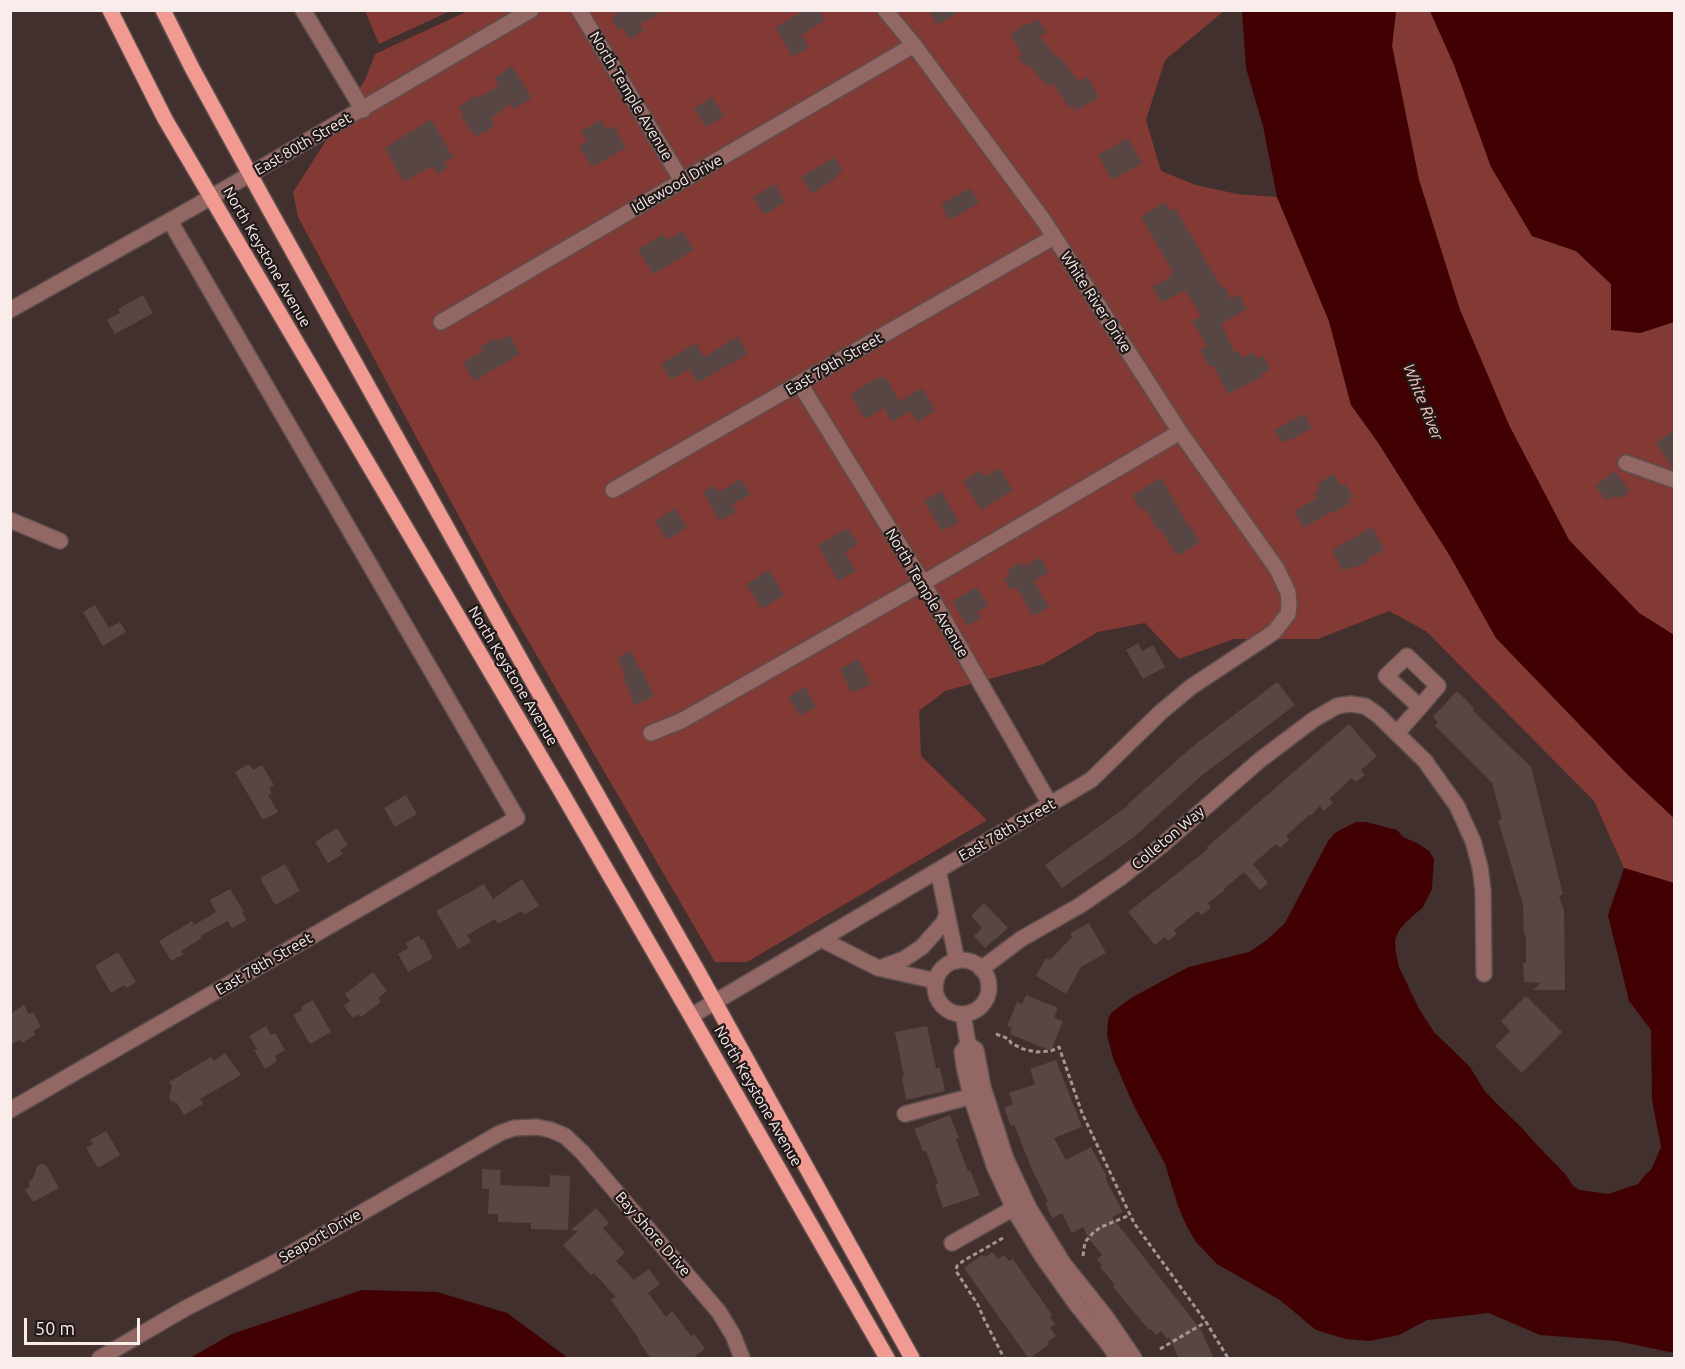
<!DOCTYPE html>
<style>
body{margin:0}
#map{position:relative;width:1685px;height:1369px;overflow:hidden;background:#41302e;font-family:Ubuntu,sans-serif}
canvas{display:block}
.frame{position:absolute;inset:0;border:12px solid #f9edec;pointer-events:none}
.scale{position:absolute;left:24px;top:1318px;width:116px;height:27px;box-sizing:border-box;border:3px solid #f9edec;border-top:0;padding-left:8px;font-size:18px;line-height:21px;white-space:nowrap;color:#f9edec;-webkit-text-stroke:4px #221a19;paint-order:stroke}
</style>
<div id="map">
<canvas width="1685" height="1369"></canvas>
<div class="frame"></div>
<div class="scale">50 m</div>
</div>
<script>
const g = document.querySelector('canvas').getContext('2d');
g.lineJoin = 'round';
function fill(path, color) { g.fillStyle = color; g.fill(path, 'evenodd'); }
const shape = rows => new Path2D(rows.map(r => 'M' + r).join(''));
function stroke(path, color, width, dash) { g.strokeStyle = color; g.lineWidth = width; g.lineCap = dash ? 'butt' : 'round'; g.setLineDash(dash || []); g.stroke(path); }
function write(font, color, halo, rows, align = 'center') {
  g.font = font + ' Ubuntu,sans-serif'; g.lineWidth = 4.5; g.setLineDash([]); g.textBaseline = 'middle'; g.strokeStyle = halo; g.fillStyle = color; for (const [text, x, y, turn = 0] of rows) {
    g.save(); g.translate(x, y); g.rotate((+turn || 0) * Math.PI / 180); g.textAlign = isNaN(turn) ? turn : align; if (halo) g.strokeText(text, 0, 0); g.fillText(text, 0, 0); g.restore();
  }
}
fill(shape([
 [365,11,450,11,379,44],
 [468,11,1224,11,1165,60,1146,120,1161,171,1196,185,1237,194,1277,197,1329,321,1351,405,1377,441,1450,556,1496,638,1629,776,1674,818,1674,883,1624,868,1594,801,1426,631,1389,611,1318,639,1234,639,1179,659,1145,623,1098,632,1044,664,945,691,919,711,921,756,987,820,747,962,715,962,498,589,298,217,293,192,365,80,375,54],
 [1396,11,1430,11,1532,236,1576,251,1611,284,1640,333,1674,322,1674,635,1639,613,1569,540,1509,426,1460,310,1419,180,1392,46]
]), '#833934');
fill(shape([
 [1242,11,1396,11,1392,46,1419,180,1460,310,1509,425,1569,540,1639,613,1674,635,1674,818,1629,776,1496,638,1450,556,1377,441,1351,405,1329,321,1277,197,1263,126,1246,68],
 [1430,11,1674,11,1674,322,1640,333,1611,330,1611,284,1576,251,1532,236,1491,167,1454,65],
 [1356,822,1366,822,1397,830,1403,837,1419,844,1429,851,1434,859,1432,889,1423,907,1405,923,1398,932,1395,941,1396,954,1399,967,1419,1009,1434,1032,1470,1067,1484,1090,1495,1102,1522,1128,1537,1145,1566,1175,1573,1186,1580,1190,1608,1194,1638,1184,1645,1175,1651,1170,1661,1147,1652,1100,1651,1030,1629,1001,1608,915,1624,868,1674,883,1674,1353,1617,1341,1540,1335,1489,1313,1427,1320,1399,1335,1384,1338,1370,1341,1346,1339,1316,1330,1280,1300,1217,1264,1196,1242,1187,1227,1178,1206,1165,1164,1133,1104,1113,1058,1107,1035,1108,1020,1111,1013,1131,998,1179,972,1189,967,1249,952,1267,940,1285,923,1328,841,1335,833,1342,829],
 [362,1290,437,1292,507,1313,564,1355,567,1358,190,1358,232,1334]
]), '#410002');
fill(shape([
 [613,10,665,10,640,24,643,31,629,39,623,28,619,31,611,18,616,16],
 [804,10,819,10,825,20,801,35,809,47,793,57,775,28],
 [929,10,963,10,937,25],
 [1037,19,1047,32,1040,37,1057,58,1059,56,1079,82,1087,76,1099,97,1076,111,1073,105,1069,108,1053,83,1048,87,1029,65,1026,67,1018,57,1022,54,1018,49,1019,48,1010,35,1026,23,1028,26],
 [512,66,532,98,513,109,510,104,491,119,495,126,476,137,472,130,471,131,461,115,463,114,458,107,476,95,478,98,499,86,494,78],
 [712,97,724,116,706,127,694,109],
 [431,119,453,157,444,162,448,168,437,174,432,166,404,182,385,148],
 [601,120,607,130,614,126,626,148,592,167,579,146,587,141,581,131],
 [1128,138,1142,163,1112,180,1098,155],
 [834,157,843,170,836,176,837,177,812,194,801,177],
 [775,184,785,202,764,215,753,197],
 [970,188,979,203,949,220,941,204],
 [1165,202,1170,211,1175,208,1222,288,1224,286,1231,299,1239,294,1247,309,1221,324,1235,352,1238,351,1242,358,1253,352,1257,359,1263,355,1270,369,1261,374,1263,376,1228,394,1214,367,1213,365,1209,367,1200,349,1207,346,1192,321,1201,316,1185,290,1161,303,1152,287,1170,277,1169,275,1173,272,1141,217],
 [683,231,694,250,653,274,638,249,663,234,667,240],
 [143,295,153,313,115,334,107,320,120,313,118,309],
 [509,335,520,354,474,381,463,363,482,351,480,347,496,338,498,341],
 [738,336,748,354,697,383,689,369,671,380,661,364,696,343,704,357],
 [881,376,882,378,885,377,900,401,922,388,935,411,917,422,910,411,892,422,884,408,865,419,850,394],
 [1304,414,1312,428,1290,440,1289,439,1282,443,1274,430],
 [1674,430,1674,470,1656,443],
 [999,468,1013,490,981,510,963,481,980,470,985,477],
 [1615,471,1630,491,1620,499,1617,496,1613,499,1611,496,1606,500,1595,486],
 [1334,474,1341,486,1345,483,1353,497,1348,499,1350,503,1334,513,1332,511,1304,528,1294,511,1317,498,1314,493,1320,489,1317,484],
 [1161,478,1188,525,1189,524,1200,542,1178,556,1160,529,1157,530,1145,508,1141,510,1132,495],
 [741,479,751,494,732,505,736,512,720,521,703,492,714,485,719,492],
 [941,491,959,522,942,531,924,501],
 [675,508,687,527,667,540,655,521],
 [1372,527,1384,550,1367,559,1368,561,1355,568,1354,566,1343,571,1332,550],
 [848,528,858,544,845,552,856,571,838,581,818,545],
 [1040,557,1049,572,1034,581,1049,607,1033,616,1016,587,1010,590,1004,579,1010,575,1007,570,1021,562,1024,567],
 [769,570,784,595,762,609,746,584],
 [977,587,988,606,977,612,981,618,967,626,952,601],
 [95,605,109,628,120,622,126,632,103,646,83,612],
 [1138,643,1142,651,1153,645,1165,667,1143,679,1126,650],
 [631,651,640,670,642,669,654,696,635,705,623,678,626,677,617,658],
 [858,659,871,684,852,693,840,669],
 [1277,682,1295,705,1201,776,1134,837,1062,888,1045,865,1129,805,1128,804,1192,747],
 [805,687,816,707,800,716,788,697],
 [1457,691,1474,708,1473,711,1531,767,1563,894,1559,896,1564,910,1565,990,1533,990,1541,983,1524,982,1523,963,1526,963,1526,935,1524,935,1523,905,1498,820,1502,819,1492,783,1435,726,1438,723,1433,717],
 [1349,724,1377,756,1361,770,1365,775,1356,782,1352,778,1329,799,1333,803,1324,811,1320,806,1311,815,1310,814,1286,836,1289,840,1280,848,1276,844,1253,864,1268,883,1260,890,1244,872,1224,889,1225,890,1208,903,1211,908,1202,915,1198,911,1174,930,1177,934,1168,941,1165,937,1155,945,1128,912,1208,849,1206,848],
 [249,764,253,770,262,765,274,785,269,788,272,793,268,795,278,812,263,820,235,772],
 [406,795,417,814,395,827,384,808],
 [337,828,348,845,340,850,343,854,328,863,315,842],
 [285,864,300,891,275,905,260,878],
 [522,879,539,906,524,915,522,911,498,924,495,919,467,935,471,942,458,949,436,911,484,884,493,899],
 [230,889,244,912,242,913,247,920,232,928,228,921,200,936,202,938,181,951,184,954,171,961,159,941,192,921,194,925,216,912,210,900],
 [984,903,1008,928,985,948,974,936,982,928,971,916],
 [1089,923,1106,953,1081,967,1066,994,1036,976,1046,958,1050,960,1072,937,1070,933],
 [419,935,421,940,423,939,433,958,408,972,398,954,408,948,406,943],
 [118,952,136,982,126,988,124,985,111,993,95,966],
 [373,972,387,991,378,998,381,1002,361,1017,358,1014,353,1018,344,1006,350,1001,345,994],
 [1026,995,1058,1008,1054,1018,1063,1021,1051,1051,1010,1034,1012,1028,1007,1026,1017,1002,1022,1004],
 [1526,996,1562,1032,1522,1073,1495,1046,1510,1031,1501,1021],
 [313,1000,331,1032,310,1044,293,1015,302,1010,301,1007],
 [24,1005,29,1014,33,1012,41,1027,33,1031,35,1035,22,1043,20,1040,10,1045,10,1014],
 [266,1026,271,1035,275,1033,285,1050,275,1056,277,1061,265,1069,254,1050,257,1049,249,1036],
 [927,1026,936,1068,940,1068,945,1091,906,1100,902,1077,904,1076,895,1032],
 [225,1053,241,1075,200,1099,203,1104,184,1115,177,1103,171,1101,169,1097,172,1086,169,1082,211,1057,214,1061],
 [1056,1060,1082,1127,1054,1138,1066,1160,1091,1147,1107,1177,1105,1178,1123,1212,1112,1217,1201,1330,1214,1359,1179,1359,1169,1337,1167,1339,1161,1331,1156,1335,1151,1329,1149,1330,1113,1287,1115,1285,1100,1267,1102,1265,1097,1259,1102,1255,1089,1239,1083,1227,1072,1233,1062,1213,1052,1218,1045,1202,1048,1201,1032,1170,1014,1124,1011,1126,1004,1108,1013,1104,1009,1093,1035,1084,1030,1069],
 [950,1115,959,1138,956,1139,968,1171,970,1170,980,1195,943,1208,935,1185,938,1183,926,1151,923,1151,914,1129],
 [106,1131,120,1155,98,1168,86,1148,93,1144,90,1140],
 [41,1164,46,1165,59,1188,33,1202,25,1190,30,1186,28,1182,33,1179,37,1166],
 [482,1169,501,1170,500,1185,550,1187,550,1175,570,1176,568,1230,531,1229,531,1223,498,1222,498,1214,488,1214,489,1189,482,1189],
 [596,1208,609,1223,603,1228,625,1253,616,1261,634,1280,649,1269,660,1284,648,1293,666,1317,672,1311,691,1336,694,1334,705,1349,692,1359,651,1359,638,1340,639,1339,611,1300,616,1297,594,1273,591,1275,563,1245,578,1231,571,1230],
 [993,1252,998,1259,1004,1255,1009,1261,1013,1259,1052,1315,1050,1318,1055,1324,1050,1328,1056,1336,1048,1342,1049,1344,1029,1359,964,1268,982,1255,985,1257]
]), '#584644');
const minor = shape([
 [303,10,363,110],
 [579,10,682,181],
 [10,310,194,207,531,10],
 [441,322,914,45],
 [800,384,923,583,1050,804],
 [1626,463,1674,480],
 [613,490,1054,237],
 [10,520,60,541],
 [651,733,681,721,923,583,1180,432],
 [1397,733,1420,707,1386,676,1407,656,1438,686,1420,707],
 [938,870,957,961],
 [821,939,878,968,936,981],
 '935 987a27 27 0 1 1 54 0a27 27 0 1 1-54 0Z',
 [880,968,904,959,922,947,944,922,947,913],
 [981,969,1021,939,1079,906,1120,878,1161,846,1260,760,1313,720,1337,706,1350,704,1365,706,1378,715,1425,761,1457,806,1473,841,1480,867,1483,890,1484,974],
 [963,1014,968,1044,962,1052,965,1071,973,1103,995,1168,1017,1215,1042,1256,1076,1304,1106,1341,1118,1358],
 [691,1016,1091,780,1161,712,1191,687,1274,632,1288,614,1289,605,1288,592,1277,569,1180,432,1044,221,914,45,885,10],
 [968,1044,976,1050,983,1087,1006,1159,1029,1208,1063,1263,1106,1317,1134,1358],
 [10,1110,517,818,170,221],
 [905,1114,980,1094],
 [952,1243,1021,1204],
 [100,1358,186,1308,276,1262,500,1133,514,1128,537,1127,551,1130,565,1136,582,1152,719,1312,733,1335,742,1358]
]);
const major = shape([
 [110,10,165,119,562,793,691,1016,887,1358],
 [163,10,192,68,263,198,529,675,697,970,912,1358]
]);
stroke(minor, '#5e4e4c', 18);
stroke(major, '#5e4e4c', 18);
stroke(shape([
 [996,1034,1009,1039,1011,1043,1023,1049,1036,1052,1051,1051,1059,1047,1082,1113,1134,1223,1206,1322,1228,1358],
 [1003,1238,963,1261,957,1266,956,1271,978,1305,984,1319,1004,1358],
 [1083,1256,1085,1242,1093,1233,1101,1227,1130,1215],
 [1160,1349,1206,1322]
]), '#a49694', 3, [4.5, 3]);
stroke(minor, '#936864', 15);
stroke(major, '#f09a92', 15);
write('15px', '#f9edec', '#221a19', [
 ["North Temple Avenue",631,96,59],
 ["East 80th Street",303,144,-30],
 ["Idlewood Drive",677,184,-30],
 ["North Keystone Avenue",267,257,60],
 ["White River Drive",1096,302,57],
 ["East 79th Street",834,364,-30],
 ["North Temple Avenue",927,593,59],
 ["North Keystone Avenue",513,676,59],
 ["East 78th Street",1007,830,-30],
 ["Colleton Way",1168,838,-40],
 ["East 78th Street",264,964,-30],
 ["North Keystone Avenue",758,1096,60],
 ["Bay Shore Drive",653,1234,49],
 ["Seaport Drive",320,1236,-30]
]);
write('italic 16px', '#fdc8c2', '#221a19', [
 ["White River",1423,402,68]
]);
</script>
